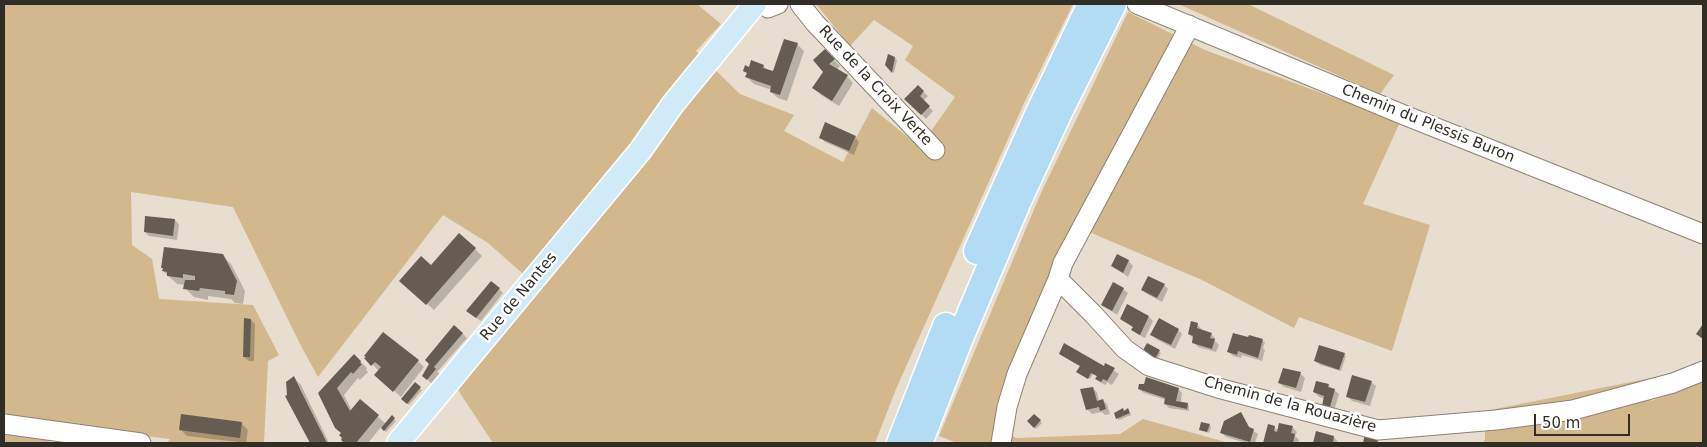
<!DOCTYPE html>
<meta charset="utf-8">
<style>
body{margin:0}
#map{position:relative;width:1707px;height:447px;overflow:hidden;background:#e7decf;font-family:"DejaVu Sans",sans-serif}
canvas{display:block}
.frame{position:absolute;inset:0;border:5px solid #302d27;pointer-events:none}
.scale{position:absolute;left:1534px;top:414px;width:96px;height:22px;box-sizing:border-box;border:2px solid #302d27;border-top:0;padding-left:6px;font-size:15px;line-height:18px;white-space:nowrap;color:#302d27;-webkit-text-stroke:4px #fff;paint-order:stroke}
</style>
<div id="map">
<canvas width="1707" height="447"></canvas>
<div class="frame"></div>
<div class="scale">50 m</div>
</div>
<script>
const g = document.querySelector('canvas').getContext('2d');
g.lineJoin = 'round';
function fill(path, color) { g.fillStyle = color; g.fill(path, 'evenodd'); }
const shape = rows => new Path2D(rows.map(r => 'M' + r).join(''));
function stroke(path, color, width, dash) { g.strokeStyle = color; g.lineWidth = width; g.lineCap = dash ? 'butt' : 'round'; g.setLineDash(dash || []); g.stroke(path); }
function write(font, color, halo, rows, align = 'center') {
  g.font = font + ' "DejaVu Sans",sans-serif'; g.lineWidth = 5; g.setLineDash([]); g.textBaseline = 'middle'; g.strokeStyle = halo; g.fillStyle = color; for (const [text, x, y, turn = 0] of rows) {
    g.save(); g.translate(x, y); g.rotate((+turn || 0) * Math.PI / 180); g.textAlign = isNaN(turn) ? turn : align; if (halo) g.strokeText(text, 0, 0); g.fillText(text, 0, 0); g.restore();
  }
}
fill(shape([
 [4,4,697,4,721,24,696,51,740,94,794,115,784,131,843,162,872,108,920,147,955,97,905,60,913,46,874,20,850,46,816,4,1073,4,1025,101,896,389,875,443,493,443,458,390,538,287,488,243,443,215,318,377,300,344,233,207,131,192,132,245,152,259,159,299,253,305,279,355,268,361,264,443,167,443,170,439,82,428,46,443,4,443],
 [1178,4,1248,4,1394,75,1380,94],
 [1128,12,1205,50,1400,122,1363,204,1430,225,1392,351,1299,317,1294,328,1202,280,1075,226,996,424,1016,438,1120,434,1143,419,1229,443,957,443,939,436,1041,193],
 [1651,378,1651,401,1703,379,1703,443,1483,443,1485,439,1485,411]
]), '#d3b88d');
fill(shape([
 [797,44,804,51,787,101,778,98,771,92,772,90,754,84,747,77,763,66,768,70,773,72],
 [825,51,840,66,837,70,847,76,853,83,839,106,821,95,814,88,825,71],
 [895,58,897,60,894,73,886,65],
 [918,87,928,96,923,101,933,111,926,119,906,99],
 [820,137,855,137,859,142,854,155,825,142],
 [175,220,179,225,177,240,149,236,145,232],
 [475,249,482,256,434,310,405,285,431,266],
 [222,255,231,264,245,291,243,304,235,303,231,299,208,296,208,300,194,297,185,288,185,285,177,284,163,271],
 [1117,256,1129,261,1133,266,1128,277,1113,266],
 [1164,285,1168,289,1162,302,1147,294,1142,289],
 [499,289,503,293,481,321,472,315],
 [1123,289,1128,293,1117,315,1103,305],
 [1149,317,1153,321,1145,338,1137,334,1133,330,1134,328,1122,319],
 [251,320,255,324,254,361,249,361,244,357],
 [1197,324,1202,330,1211,334,1215,338,1215,341,1219,345,1216,352,1198,347,1193,342,1194,339,1189,334],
 [1178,330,1182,334,1175,349,1156,339,1152,334],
 [462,333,467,338,437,372,440,374,432,384,423,375],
 [1250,336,1265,342,1263,348,1265,350,1262,361,1242,355,1241,358,1233,356,1229,352],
 [1159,351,1161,353,1157,360,1146,354],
 [1344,354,1346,356,1341,371,1320,365,1315,361],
 [354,355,367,368,366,370,368,372,360,380,358,378,344,395,352,411,360,401,386,424,392,417,396,421,386,432,381,427,368,443,346,443,343,440,342,433,320,394],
 [366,358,418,361,424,367,401,397,383,381,379,371],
 [1069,360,1105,367,1106,365,1119,374,1112,385,1107,382,1106,385,1101,383,1097,379,1098,377,1093,374,1090,379,1080,374,1081,367],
 [1300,373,1305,378,1301,392,1284,387,1279,383],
 [294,378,301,385,329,443,311,443,286,396],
 [1371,382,1376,386,1370,406,1352,401,1347,396],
 [415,384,422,390,409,405,403,399],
 [1328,385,1339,394,1334,411,1327,410,1323,405,1325,399,1319,397,1314,392],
 [1092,388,1097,392,1099,401,1103,400,1107,404,1110,414,1105,415,1102,412,1092,414,1087,409],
 [1139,389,1178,389,1182,393,1181,403,1188,404,1189,406,1189,411,1169,408,1165,404,1166,400,1144,393],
 [1128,410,1131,415,1119,420,1117,418],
 [1240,414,1250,429,1258,434,1255,443,1246,443,1226,437,1222,433],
 [1034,415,1042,423,1036,429,1028,421],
 [241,423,248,430,246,443,187,436,180,429],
 [1209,425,1211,427,1209,433,1200,430],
 [1269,426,1274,427,1278,431,1292,427,1297,432,1295,436,1299,440,1298,443,1264,443],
 [1334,437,1338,442,1338,443,1314,442]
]), '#0003');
fill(shape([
 [784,39,798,43,780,95,770,92,771,86,745,77,747,73,743,71,745,65,749,67,751,60,764,65,763,68,773,71],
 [825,49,835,59,829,64,848,75,832,101,812,88,823,72,813,60],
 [888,54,895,57,892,73,885,65],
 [918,85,924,91,920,96,930,106,921,115,904,99],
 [825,122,856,136,849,151,819,138],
 [145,216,175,219,173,236,144,232],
 [459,233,476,248,426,305,399,281,421,256,431,265],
 [164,247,223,254,237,281,234,295,225,294,225,291,200,288,199,291,183,289,185,280,195,280,195,276,183,274,183,278,167,276,167,272,162,271,163,268,161,268],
 [1117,254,1129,260,1123,273,1111,266],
 [1148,276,1165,284,1157,298,1141,290],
 [491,281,500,288,476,318,466,311],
 [1113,282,1124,288,1112,311,1101,305],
 [1127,304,1149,316,1140,335,1131,330,1133,327,1120,319],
 [244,318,251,319,250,357,243,357],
 [1159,318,1179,329,1171,345,1150,335],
 [1191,321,1198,323,1197,328,1212,333,1210,338,1215,339,1212,349,1192,343,1193,336,1188,334],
 [1703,324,1703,339,1696,334],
 [454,325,463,333,434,367,436,369,427,380,422,376,429,364,425,360],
 [383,332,419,360,393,392,374,375,381,367,375,362,371,366,364,358,366,357,364,356],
 [1233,333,1248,337,1249,335,1263,339,1258,358,1238,351,1237,355,1227,352],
 [1064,343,1104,366,1105,363,1115,368,1107,381,1103,379,1101,382,1095,379,1097,376,1091,373,1088,379,1076,372,1080,366,1059,354],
 [1147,343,1160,350,1155,359,1142,352],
 [1319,345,1345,353,1339,370,1314,361],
 [354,354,361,361,360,363,362,364,353,374,351,372,337,388,350,411,360,399,379,415,356,443,344,443,341,440,342,438,339,435,341,433,335,428,318,393],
 [1283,368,1301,372,1296,388,1278,383],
 [1352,375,1372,381,1365,402,1346,397],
 [294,376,301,391,327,443,310,443,285,396,287,395,286,382],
 [1146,377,1179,388,1176,401,1188,403,1187,409,1164,404,1165,398,1138,389,1139,384,1144,384],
 [1316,381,1329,384,1328,387,1335,389,1330,407,1322,406,1324,396,1313,392],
 [415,382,421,387,407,404,401,399],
 [1093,387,1097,401,1103,399,1106,409,1100,411,1099,407,1086,410,1080,389],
 [1123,408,1124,411,1128,408,1130,413,1116,419,1114,413],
 [1241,412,1249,427,1254,429,1250,442,1220,433,1224,421],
 [181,414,242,422,240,438,179,430],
 [1034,414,1041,420,1034,428,1027,421],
 [392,415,395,418,384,431,381,428],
 [1201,422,1210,424,1207,432,1199,430],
 [1279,423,1293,426,1291,433,1295,434,1293,443,1263,443,1268,424,1275,426,1274,431,1277,432],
 [1316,431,1334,436,1333,443,1313,443],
 [1365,433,1379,438,1377,443,1363,443]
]), '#655d51');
const minor = shape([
 [800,4,815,23,935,150],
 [1137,4,1404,115,1703,234],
 [768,8,778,4],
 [1058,279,1093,314,1125,349,1149,366,1218,388,1378,430,1496,420,1573,410,1673,383,1703,371],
 [4,424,141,443],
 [1001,443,1007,407,1017,374,1058,279,1063,263,1187,31,1189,25]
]);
const major = shape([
 [398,443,640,151,673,104,755,4]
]);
const highway = shape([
 [977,251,1037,117,1091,4],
 [900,443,946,326],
 [919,443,960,338,1018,201,1059,112,1113,4]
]);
stroke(minor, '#8b8376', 21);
stroke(major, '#fff', 25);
stroke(highway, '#fff', 29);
stroke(minor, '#fff', 19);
stroke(major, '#d0eaf8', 22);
stroke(highway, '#b1dcf4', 26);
write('15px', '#302d27', '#fff', [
 ["Rue de la Croix Verte",875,86,47],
 ["Chemin du Plessis Buron",1428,124,22],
 ["Rue de Nantes",519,297,-50],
 ["Chemin de la Rouazière",1290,405,15]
]);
</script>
